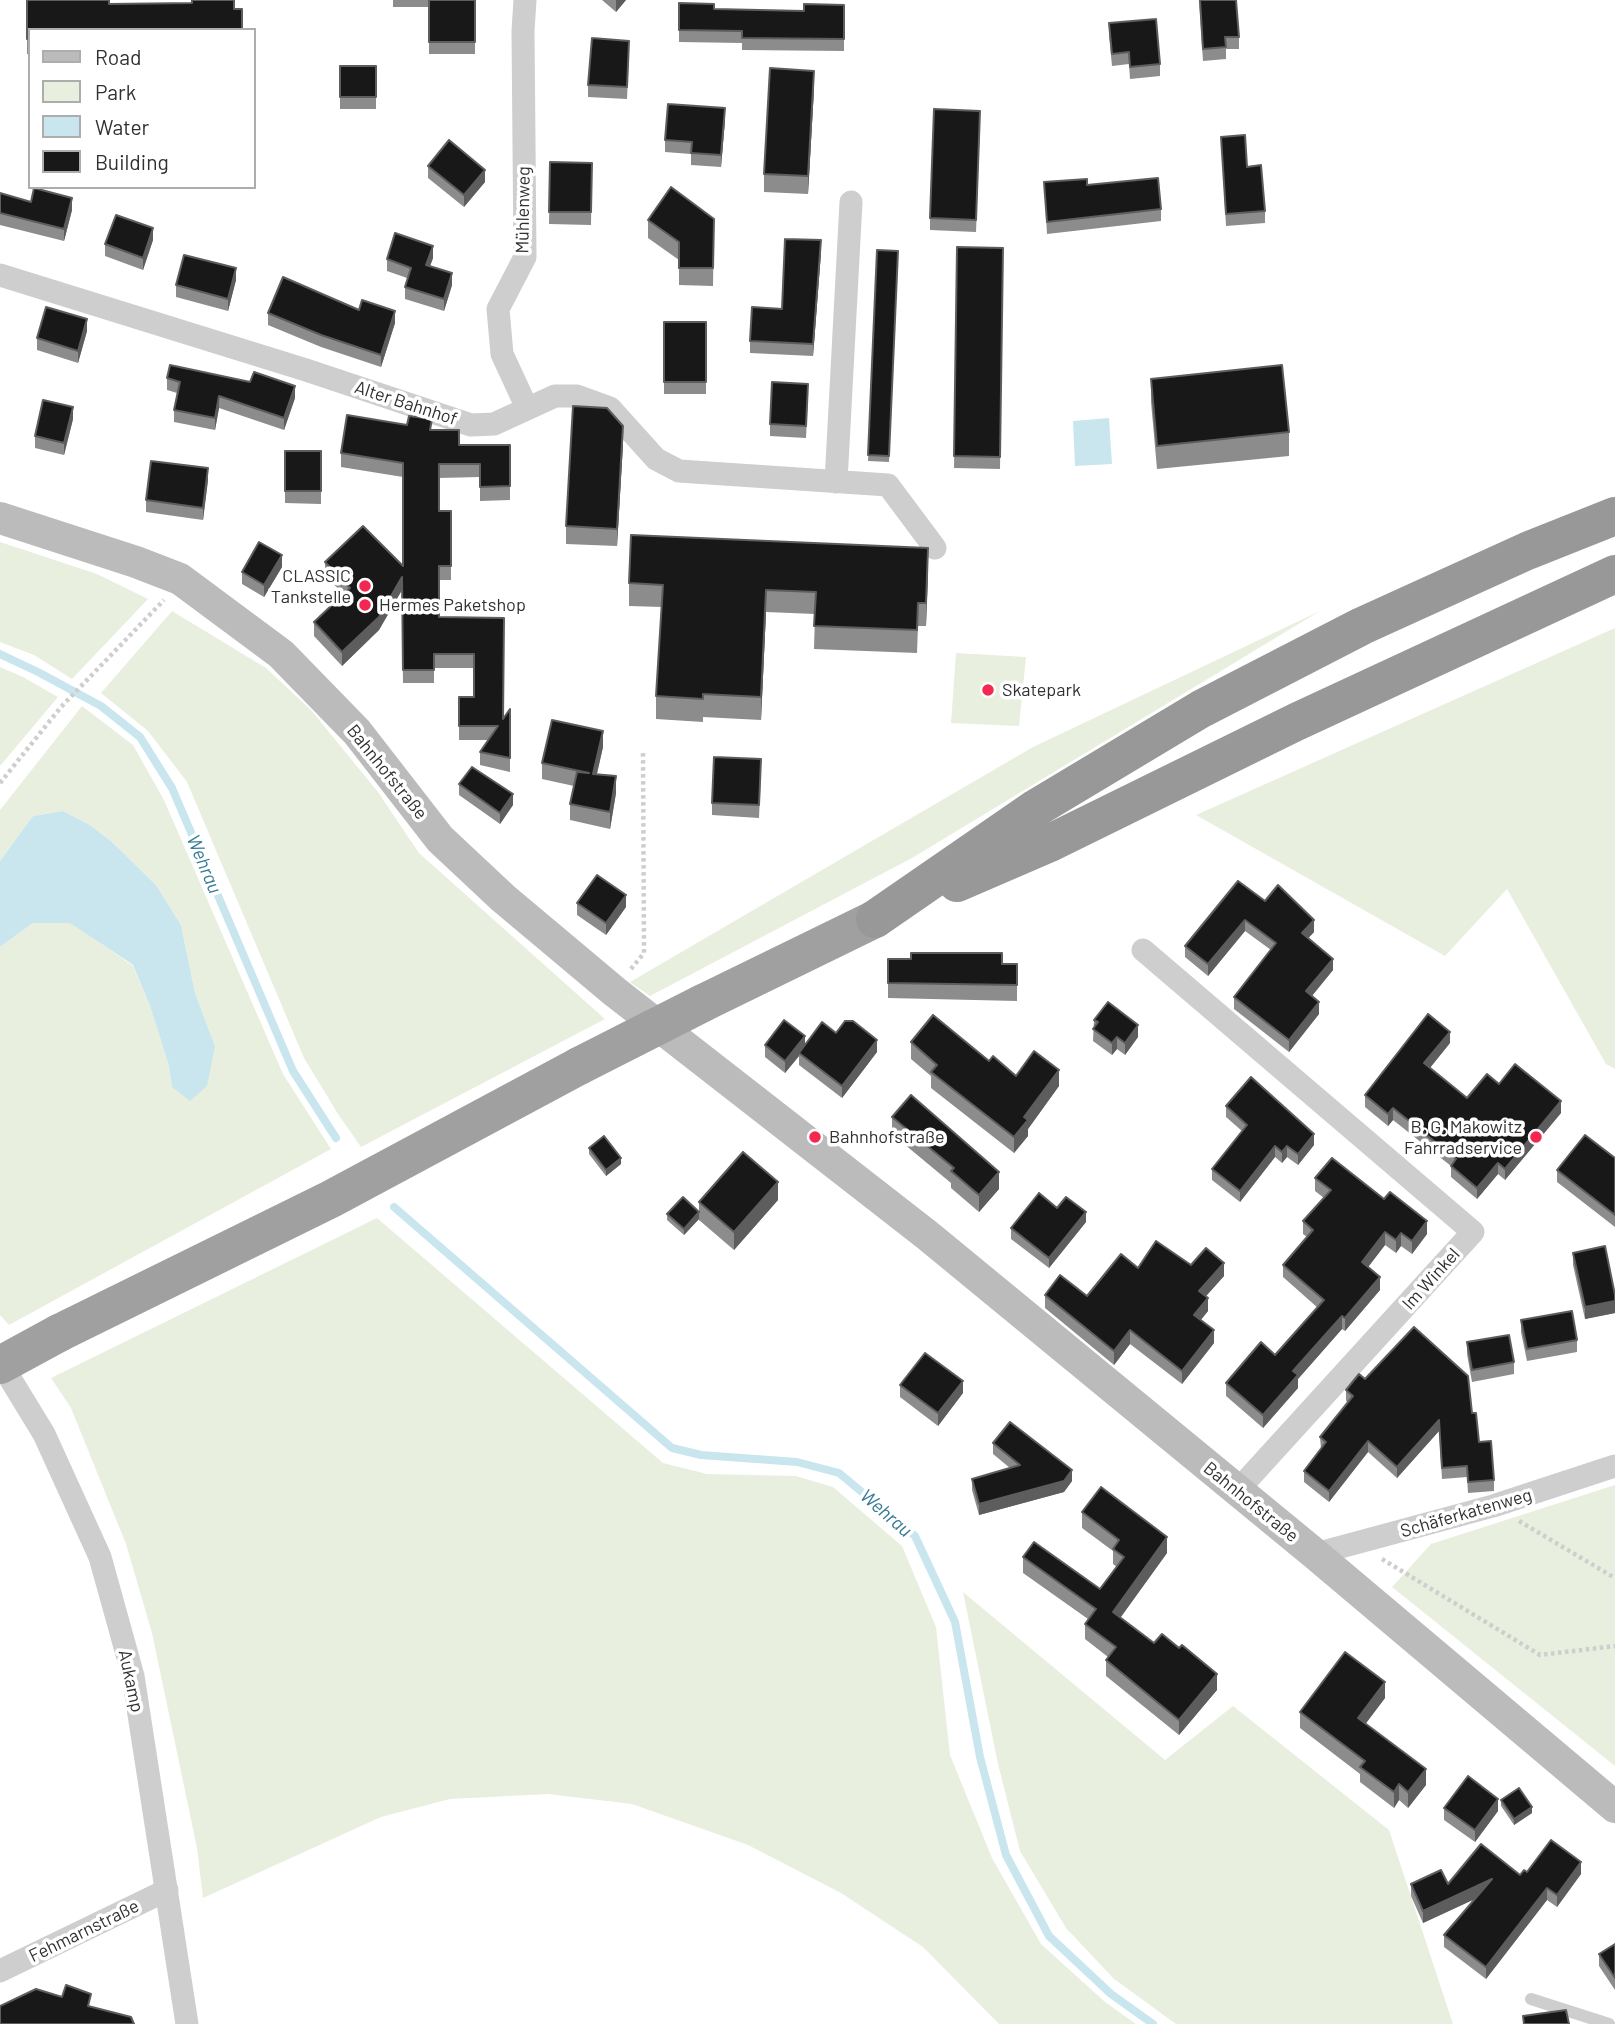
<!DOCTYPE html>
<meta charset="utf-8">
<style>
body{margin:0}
#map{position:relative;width:1615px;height:2024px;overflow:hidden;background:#fff;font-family:Barlow,sans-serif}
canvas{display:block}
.legend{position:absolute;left:28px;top:28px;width:228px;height:161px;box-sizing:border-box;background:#fff;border:2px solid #adadad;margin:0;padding:9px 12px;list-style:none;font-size:21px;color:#313131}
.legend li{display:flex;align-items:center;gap:14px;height:35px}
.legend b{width:35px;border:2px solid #adadad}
</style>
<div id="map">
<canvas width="1615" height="2024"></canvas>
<ul class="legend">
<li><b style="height:9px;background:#bbb"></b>Road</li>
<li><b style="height:19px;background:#e9efde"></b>Park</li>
<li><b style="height:19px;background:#c9e6ef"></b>Water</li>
<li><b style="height:19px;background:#181818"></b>Building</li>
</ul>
</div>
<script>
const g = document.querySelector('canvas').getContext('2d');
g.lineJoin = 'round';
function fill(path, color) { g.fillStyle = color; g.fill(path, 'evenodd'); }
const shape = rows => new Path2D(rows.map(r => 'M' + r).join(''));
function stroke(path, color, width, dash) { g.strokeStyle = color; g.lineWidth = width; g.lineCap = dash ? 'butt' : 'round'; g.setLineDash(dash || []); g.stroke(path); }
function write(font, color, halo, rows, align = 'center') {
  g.font = font + ' Barlow,sans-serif'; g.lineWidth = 7; g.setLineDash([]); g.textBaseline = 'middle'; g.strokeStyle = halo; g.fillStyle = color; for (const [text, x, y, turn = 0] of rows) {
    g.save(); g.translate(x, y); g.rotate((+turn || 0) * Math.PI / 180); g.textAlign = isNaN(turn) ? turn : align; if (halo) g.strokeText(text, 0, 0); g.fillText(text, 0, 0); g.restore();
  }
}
fill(shape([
 [0,542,97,574,148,599,72,679,34,655,0,642],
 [172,611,266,668,311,710,378,792,419,853,605,1019,361,1147,338,1114,304,1058,187,782,148,731,101,693],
 [1320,611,912,858,650,996,630,982,1033,747],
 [1615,628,1615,1069,1606,1064,1507,889,1445,956,1196,815],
 [956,653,1026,657,1019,726,951,723],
 [0,667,23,677,58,697,0,766],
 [82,706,133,745,164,800,283,1074,331,1149,9,1325,0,1315,0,947,33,923,71,923,133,966,150,1006,169,1066,172,1087,215,1046,195,993,181,925,156,885,112,842,90,825,63,811,33,816,0,861,0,810],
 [377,1218,663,1463,707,1474,796,1476,833,1487,902,1546,936,1627,950,1755,992,1858,1041,1944,1105,2002,1136,2024,999,2024,923,1947,841,1893,748,1845,632,1804,548,1794,450,1799,381,1817,203,1898,197,1848,152,1633,126,1544,71,1408,51,1378],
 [1615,1485,1615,1766,1392,1587,1431,1544],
 [963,1592,1165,1760,1233,1706,1389,1830,1453,2024,1176,2024,1114,1979,1066,1928,1020,1851,998,1764]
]), '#e9efde');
fill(shape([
 [1109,418,1112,464,1075,466,1073,421],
 [63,811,90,825,112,842,156,885,181,925,195,993,215,1046,207,1086,190,1101,172,1087,169,1066,150,1006,133,965,70,923,33,923,0,947,0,861,33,816]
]), '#c9e6ef');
stroke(shape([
 [0,654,38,672,101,706,140,737,172,788,293,1071,336,1138],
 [394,1207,672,1448,701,1455,797,1462,839,1473,915,1536,955,1622,980,1757,1006,1855,1049,1936,1111,1994,1153,2024]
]), '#c9e6ef', 8);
stroke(shape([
 [0,783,61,707,164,600],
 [631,969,644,953,643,751],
 [1519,1521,1615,1578],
 [1382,1559,1540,1655,1615,1646]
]), '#cecece', 4.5, [3.5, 3.5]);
stroke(shape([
 [1531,1999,1609,2024]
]), '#cecece', 12);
stroke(shape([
 [525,0,523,31,525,257,498,309,502,354,527,408],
 [0,275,306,370,471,425,494,424,555,396,577,396,610,408,656,459,679,471,888,485,935,548],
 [836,482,851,202],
 [1143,950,1473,1232,1237,1491],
 [0,1362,44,1434,100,1557,133,1676,187,2024],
 [1315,1554,1493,1506,1615,1466],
 [0,1971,167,1890]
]), '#cecece', 23);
stroke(shape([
 [0,518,136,562,180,579,281,654,357,732,440,839,503,898,615,992,927,1235,1315,1554,1615,1807]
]), '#bbb', 32);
stroke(shape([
 [703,1003,875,919],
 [59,1333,331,1199,579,1066]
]), '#a0a0a0', 38);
stroke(shape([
 [957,883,1052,842,1296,722,1615,574],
 [875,919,1036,808,1201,709,1362,626,1527,551,1615,516]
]), '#989898', 38);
stroke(shape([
 [579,1066,703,1003],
 [0,1365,59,1333]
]), '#a0a0a0', 38);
fill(shape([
 [27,0,109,4,192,3,234,0,30,30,30,54,27,54],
 [393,0,475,0,475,54,429,54,429,7,393,7],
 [602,0,626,0,616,12],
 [1199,0,1239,37,1239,49,1226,49,1226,59,1203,61],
 [844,5,844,51,742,50,742,43,679,42,679,30,714,9,804,11],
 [1109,23,1160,64,1160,76,1130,79,1129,64,1112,66,1109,35],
 [629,53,627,99,588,97,588,85],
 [340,66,376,66,376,109,340,109],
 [814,89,808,194,764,192,764,174],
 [725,120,721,167,691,165,691,154,665,152,665,140],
 [980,123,976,232,930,230,930,218],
 [1221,137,1247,167,1265,211,1265,223,1226,226],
 [550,162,592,163,591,225,549,224],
 [428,166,485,182,464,207,428,178],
 [1044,182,1087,185,1161,209,1161,221,1047,234],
 [0,193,31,202,72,210,64,241,0,225],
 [714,219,713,286,679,285,679,260,648,238,648,220],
 [153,240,143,270,105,256,105,244],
 [957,247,1003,248,1000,469,954,468],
 [877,250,898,251,889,462,868,461],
 [821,252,813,356,750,353,750,341,782,309],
 [433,258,430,266,452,285,444,311,405,299,405,287,407,278,387,271,387,259],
 [236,280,228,311,176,297,176,285],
 [359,310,395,323,381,367,321,347,268,325,268,313],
 [664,322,706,322,706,394,664,394],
 [87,331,78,363,37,350,37,338],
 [167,378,250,382,295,398,284,430,219,408,215,430,174,422,174,410,177,393,167,390],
 [1151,379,1289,432,1289,456,1157,469,1151,402],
 [808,396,806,438,770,436,770,424],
 [73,419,64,455,35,448,35,436],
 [432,430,459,445,510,445,510,500,480,501,480,477,439,478,439,511,451,511,451,580,439,580,439,617,504,618,503,718,510,709,510,772,480,765,480,752,488,740,459,740,459,697,474,697,474,668,434,668,434,683,403,683,402,590,379,630,342,666,314,636,314,622,343,594,325,575,325,562,403,566,403,477,341,467,341,453],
 [623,444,617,546,566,544,566,526],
 [285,451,321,451,321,504,285,503],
 [208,480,203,520,146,512,146,500],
 [282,567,264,597,242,584,242,572],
 [928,571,926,626,918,626,917,653,814,649,815,614,766,612,761,720,703,717,703,722,656,719,656,696,662,607,629,606,629,583],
 [603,747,597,774,616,793,610,829,570,820,570,804,574,786,542,779,542,763],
 [761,771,759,818,712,815,712,803],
 [459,784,513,805,500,824,459,795],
 [1265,901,1314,932,1308,938,1333,970,1312,996,1319,1014,1289,1052,1234,1009,1234,997,1271,950,1245,931,1208,976,1185,957,1185,946],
 [577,903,626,907,606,935,577,915],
 [888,959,1017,964,1017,1001,888,998],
 [1094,1020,1138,1037,1125,1055,1117,1049,1112,1055,1093,1041],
 [836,1033,877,1052,842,1098,799,1065,799,1056,785,1073,765,1057,765,1045,805,1045],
 [911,1042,989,1061,1016,1076,1059,1086,1028,1129,1028,1136,1014,1153,931,1088,931,1076,911,1059],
 [1450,1043,1430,1068,1467,1098,1499,1084,1561,1113,1505,1180,1498,1174,1477,1199,1451,1177,1451,1166,1393,1120,1388,1126,1365,1107,1365,1095],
 [1226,1106,1314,1145,1298,1165,1287,1157,1282,1163,1275,1157,1240,1202,1212,1180,1212,1169,1242,1131,1226,1117],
 [892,1117,999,1189,979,1212,951,1188,951,1183,892,1134],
 [589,1148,621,1164,606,1176,589,1154],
 [1615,1158,1615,1227,1557,1182,1557,1170],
 [1315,1178,1427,1234,1412,1254,1401,1246,1396,1253,1385,1245,1368,1267,1380,1290,1345,1331,1342,1329,1298,1379,1298,1388,1263,1428,1226,1396,1226,1383,1275,1355,1318,1308,1283,1277,1283,1265,1307,1237,1303,1234,1303,1221,1324,1198,1315,1191],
 [778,1200,734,1250,699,1220,699,1219,684,1235,667,1220,667,1214,699,1212,699,1202],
 [1057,1208,1086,1222,1049,1268,1011,1239,1011,1228],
 [1573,1253,1615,1295,1615,1313,1585,1319,1573,1265],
 [1191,1265,1224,1276,1206,1296,1208,1311,1201,1320,1214,1343,1182,1384,1130,1344,1114,1365,1045,1308,1045,1295,1087,1296,1138,1268],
 [1521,1320,1577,1340,1577,1352,1527,1361,1521,1332],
 [1467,1342,1514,1362,1514,1374,1472,1382,1467,1354],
 [1365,1379,1472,1413,1479,1442,1494,1480,1494,1491,1468,1493,1467,1477,1442,1479,1439,1431,1397,1478,1368,1452,1329,1502,1304,1482,1304,1471,1321,1449,1320,1437,1348,1402,1346,1401,1346,1390],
 [900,1385,963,1393,938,1426,900,1397],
 [993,1443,1072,1481,1064,1492,979,1515,972,1490,972,1479,1010,1468,993,1454],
 [1082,1512,1167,1553,1120,1618,1217,1690,1179,1735,1106,1676,1106,1660,1108,1657,1085,1639,1085,1624,1088,1619,1023,1573,1023,1557,1100,1589,1117,1567,1113,1564,1113,1551,1082,1528],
 [1385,1698,1365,1724,1426,1785,1408,1808,1399,1800,1394,1808,1360,1782,1360,1774,1300,1728,1300,1712],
 [1501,1800,1532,1813,1514,1825,1501,1806],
 [1444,1808,1498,1811,1475,1842,1444,1820],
 [1527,1872,1581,1874,1557,1907,1547,1900,1486,1979,1444,1947,1444,1935,1475,1899,1423,1923,1411,1896,1411,1884,1448,1884,1520,1875],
 [1615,1944,1615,1990,1599,1966,1599,1954]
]), '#8c8c8c');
fill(shape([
 [616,0,626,0,616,12],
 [814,71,814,89,808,194,808,176],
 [725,108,725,120,721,167,721,155],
 [485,170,485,182,464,207,464,195],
 [72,198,72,210,64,241,64,229],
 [153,228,153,240,143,270,143,258],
 [821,240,821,252,813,356,813,344],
 [433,246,433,258,426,277,426,265],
 [236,268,236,280,228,311,228,299],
 [452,273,452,285,444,311,444,299],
 [395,311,395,323,381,367,381,355],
 [87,319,87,331,78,363,78,351],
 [295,386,295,398,284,430,284,418],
 [219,396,219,408,215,430,215,418],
 [73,407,73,419,64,455,64,443],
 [623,426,623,444,617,546,617,529],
 [208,468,208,480,203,520,203,508],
 [928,548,928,571,926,626,926,603],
 [282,555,282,567,264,597,264,585],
 [402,577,402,590,379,630,342,666,342,652],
 [766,590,766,612,761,720,761,697],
 [603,731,603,747,593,790,593,774],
 [616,776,616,793,610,829,610,812],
 [513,794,513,805,500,824,500,813],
 [626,895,626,907,606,935,606,923],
 [1245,920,1245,931,1208,976,1208,964],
 [1314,920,1314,932,1302,945,1302,933],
 [1333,959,1333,970,1306,1003,1306,991],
 [1319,1002,1319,1014,1289,1052,1289,1040],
 [1138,1025,1138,1037,1125,1055,1125,1043],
 [1450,1032,1450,1043,1424,1075,1424,1063],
 [805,1036,805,1048,799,1053,799,1056,785,1073,785,1061],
 [1117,1037,1117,1049,1112,1055,1112,1043],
 [877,1040,877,1052,842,1098,842,1086],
 [1059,1070,1059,1086,1028,1129,1028,1136,1014,1153,1014,1137,1024,1117],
 [1561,1101,1561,1113,1505,1180,1505,1169],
 [1393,1108,1393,1120,1388,1126,1388,1114],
 [1314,1134,1314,1145,1298,1165,1298,1154],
 [1275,1146,1275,1157,1240,1202,1240,1191],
 [1287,1146,1287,1157,1282,1163,1282,1152],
 [621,1158,621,1164,606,1176,606,1170],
 [1498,1163,1498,1174,1477,1199,1477,1188],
 [999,1172,999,1189,979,1212,979,1195],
 [778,1182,778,1200,734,1250,734,1232],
 [699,1212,699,1219,684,1235,684,1229],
 [1086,1212,1086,1222,1049,1268,1049,1258],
 [1427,1221,1427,1234,1412,1254,1412,1241],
 [1385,1232,1385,1245,1362,1275,1362,1262],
 [1401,1233,1401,1246,1396,1253,1396,1240],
 [1224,1263,1224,1276,1199,1304,1199,1291],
 [1380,1277,1380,1290,1345,1331,1345,1318],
 [1208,1298,1208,1311,1194,1328,1194,1315],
 [1615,1301,1615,1313,1585,1319,1585,1307],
 [1342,1316,1342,1329,1298,1379,1298,1388,1263,1428,1263,1415,1293,1371],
 [1130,1330,1130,1344,1114,1365,1114,1351],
 [1214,1330,1214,1343,1182,1384,1182,1371],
 [963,1381,963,1393,938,1426,938,1413],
 [1439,1420,1439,1431,1397,1478,1397,1467],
 [1368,1441,1368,1452,1329,1502,1329,1491],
 [1072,1470,1072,1481,1064,1492,979,1515,979,1504],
 [1167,1537,1167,1553,1113,1628,1113,1612],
 [1217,1674,1217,1690,1179,1735,1179,1720],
 [1385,1682,1385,1698,1358,1734,1358,1718],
 [1426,1769,1426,1785,1408,1808,1408,1792],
 [1399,1784,1399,1800,1394,1808,1394,1792],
 [1498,1799,1498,1811,1475,1842,1475,1830],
 [1532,1807,1532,1813,1514,1825,1514,1819],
 [1581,1862,1581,1874,1557,1907,1557,1895],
 [1492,1879,1492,1891,1423,1923,1423,1911],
 [1547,1888,1547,1900,1486,1979,1486,1967]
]), '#5d5d5d');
const building = shape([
 [27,0,109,0,109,4,192,3,192,0,234,0,234,9,242,9,242,30,30,30,30,38,27,39,27,0],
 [429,0,475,0,475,42,429,42,429,0],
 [1200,0,1236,0,1239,37,1225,37,1226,47,1203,49,1200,0],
 [679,3,714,4,714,9,804,11,804,4,844,5,844,39,742,38,742,31,679,30,679,3],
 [1156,19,1160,64,1130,67,1129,52,1112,54,1109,23,1156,19],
 [592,38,629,41,627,87,588,85,592,38],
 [340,66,376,66,376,97,340,97,340,66],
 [770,68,814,71,808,176,764,174,770,68],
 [668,104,725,108,721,155,691,153,692,142,665,140,668,104],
 [934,109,980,111,976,220,930,218,934,109],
 [1245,135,1247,167,1261,165,1265,211,1226,214,1221,137,1245,135],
 [449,140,485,170,464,195,428,166,449,140],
 [550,162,592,163,591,212,549,212,550,162],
 [1158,178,1161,209,1047,222,1044,182,1087,179,1087,185,1158,178],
 [671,187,714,219,713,268,679,268,679,242,648,220,671,187],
 [34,188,72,198,64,229,0,213,0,193,31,202,34,188],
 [116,215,153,228,143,258,105,244,116,215],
 [395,233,433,246,426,265,452,273,444,299,405,287,411,268,387,259,395,233],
 [785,239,821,240,813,344,750,341,752,307,782,309,785,239],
 [957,247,1003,248,1000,457,954,456,957,247],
 [877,250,898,251,889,456,868,455,877,250],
 [184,255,236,268,228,299,176,285,184,255],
 [283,277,359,310,362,300,395,311,381,355,321,335,268,313,283,277],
 [46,307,87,319,78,351,37,338,46,307],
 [664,322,706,322,706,382,664,382,664,322],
 [170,365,250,382,254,372,295,386,284,418,219,396,215,418,174,410,180,382,167,378,170,365],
 [1282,365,1289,432,1157,446,1151,379,1282,365],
 [772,382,808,384,806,426,770,424,772,382],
 [43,400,73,407,64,443,35,436,43,400],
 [573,406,607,408,623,426,617,529,566,526,573,406],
 [347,415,407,425,409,416,432,419,430,430,459,430,459,445,510,445,510,486,480,487,480,464,439,464,439,511,451,511,451,566,439,566,439,617,504,618,503,719,510,709,510,758,480,752,498,726,459,726,459,697,474,697,474,654,434,654,434,670,403,670,402,577,379,617,342,652,314,622,350,588,325,562,363,526,403,566,403,463,341,453,347,415],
 [285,451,321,451,321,491,285,491,285,451],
 [151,461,208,468,203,508,146,500,151,461],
 [631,535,928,548,926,603,918,603,917,630,814,626,816,592,766,590,761,697,703,694,703,699,656,696,663,585,629,583,631,535],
 [259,542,282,555,264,585,242,572,259,542],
 [552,720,603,731,593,774,616,776,610,812,570,804,577,772,589,773,542,763,552,720],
 [714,757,761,759,759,805,712,803,714,757],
 [472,767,513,794,500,813,459,784,472,767],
 [597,875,626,895,606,923,577,903,597,875],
 [1238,881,1265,901,1278,885,1314,920,1302,933,1333,959,1306,991,1319,1002,1289,1040,1234,997,1276,943,1245,920,1208,964,1185,946,1238,881],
 [911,953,1002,953,1002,964,1017,964,1017,985,888,983,888,959,911,959,911,953],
 [1108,1002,1138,1025,1125,1043,1117,1037,1112,1043,1093,1029,1098,1022,1094,1020,1108,1002],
 [1428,1014,1450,1032,1424,1063,1467,1098,1487,1074,1499,1084,1515,1064,1561,1101,1505,1169,1498,1163,1477,1188,1451,1166,1456,1159,1393,1108,1388,1114,1365,1095,1428,1014],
 [933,1015,989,1061,993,1056,1016,1076,1034,1051,1059,1070,1024,1117,1028,1120,1014,1137,931,1072,937,1065,911,1042,933,1015],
 [784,1020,805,1036,785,1061,765,1045,784,1020],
 [845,1021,853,1021,877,1040,842,1086,799,1053,822,1022,836,1033,845,1021],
 [1251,1077,1314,1134,1298,1154,1287,1146,1282,1152,1275,1146,1240,1191,1212,1169,1247,1125,1226,1106,1251,1077],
 [911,1095,999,1172,979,1195,951,1171,954,1168,892,1117,911,1095],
 [1585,1135,1615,1158,1615,1215,1557,1170,1585,1135],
 [604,1136,621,1158,606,1170,589,1148,604,1136],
 [743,1152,778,1182,734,1232,699,1202,743,1152],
 [1332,1158,1384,1199,1390,1192,1427,1221,1412,1241,1401,1233,1396,1240,1385,1232,1362,1262,1380,1277,1345,1318,1342,1316,1293,1371,1298,1375,1263,1415,1226,1383,1261,1342,1275,1355,1324,1300,1283,1265,1313,1230,1303,1221,1331,1190,1315,1178,1332,1158],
 [1039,1193,1057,1208,1066,1197,1086,1212,1049,1258,1011,1228,1039,1193],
 [683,1197,699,1212,684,1229,667,1214,683,1197],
 [1156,1241,1191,1265,1206,1248,1224,1263,1199,1291,1208,1298,1194,1315,1214,1330,1182,1371,1130,1330,1114,1351,1045,1295,1060,1275,1087,1296,1121,1254,1138,1268,1156,1241],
 [1605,1246,1615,1295,1615,1301,1585,1307,1573,1253,1605,1246],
 [1572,1311,1577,1340,1527,1349,1521,1320,1572,1311],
 [1414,1327,1468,1376,1472,1413,1476,1413,1479,1442,1491,1441,1494,1480,1468,1482,1467,1466,1442,1468,1439,1420,1397,1467,1368,1441,1329,1491,1304,1471,1326,1442,1320,1437,1353,1396,1346,1390,1359,1374,1365,1379,1414,1327],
 [1509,1335,1514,1362,1472,1370,1467,1342,1509,1335],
 [925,1353,963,1381,938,1413,900,1385,925,1353],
 [1010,1422,1072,1470,1064,1481,979,1504,972,1479,1020,1465,993,1443,1010,1422],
 [1101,1487,1167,1537,1113,1612,1154,1643,1162,1634,1179,1648,1182,1645,1217,1674,1179,1720,1106,1660,1116,1647,1085,1624,1096,1609,1023,1557,1034,1542,1100,1589,1124,1557,1113,1549,1119,1540,1082,1512,1101,1487],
 [1345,1652,1385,1682,1358,1718,1426,1769,1408,1792,1399,1784,1394,1792,1360,1767,1365,1761,1300,1712,1345,1652],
 [1468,1776,1498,1799,1475,1830,1444,1808,1468,1776],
 [1519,1788,1532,1807,1514,1819,1501,1800,1519,1788],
 [1551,1840,1581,1862,1557,1895,1547,1888,1486,1967,1444,1935,1492,1879,1423,1911,1411,1884,1441,1870,1448,1884,1481,1844,1520,1875,1524,1870,1527,1872,1551,1840],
 [1615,1944,1615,1978,1599,1954,1615,1944],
 [66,1985,91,1994,88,2006,131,2017,134,2024,0,2024,0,2006,36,1989,62,1997,66,1985],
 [1566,2010,1569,2024,1524,2024,1523,2016,1566,2010]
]);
fill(building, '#181818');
stroke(building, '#5d5d5d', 2);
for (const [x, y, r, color] of [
 [365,586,7,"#f42751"],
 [365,605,7,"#f42751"],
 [988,690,7,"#f42751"],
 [815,1137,7,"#f42751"],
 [1536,1137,7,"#f42751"]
]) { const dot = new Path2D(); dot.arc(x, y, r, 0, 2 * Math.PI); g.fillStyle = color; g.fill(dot); stroke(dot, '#fff', 2.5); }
write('18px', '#313131', '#fff', [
 ["Mühlenweg",523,210,-89],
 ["Alter Bahnhof",406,403,18],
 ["Bahnhofstraße",387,772,51],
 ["Im Winkel",1431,1279,-48],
 ["Bahnhofstraße",1251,1502,39],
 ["Schäferkatenweg",1466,1513,-16],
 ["Aukamp",131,1681,78],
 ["Fehmarnstraße",84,1931,-26]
]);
write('18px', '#313131', '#fff', [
 ["CLASSIC",351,576,"right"],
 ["Tankstelle",351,597,"right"],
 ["Hermes Paketshop",379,605],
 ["Skatepark",1002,690],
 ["B. G. Makowitz",1522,1127,"right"],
 ["Fahrradservice",1522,1148,"right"],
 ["Bahnhofstraße",829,1137]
], 'left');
write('italic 19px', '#357b94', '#fff', [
 ["Wehrau",204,864,67],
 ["Wehrau",886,1513,41]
]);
</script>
